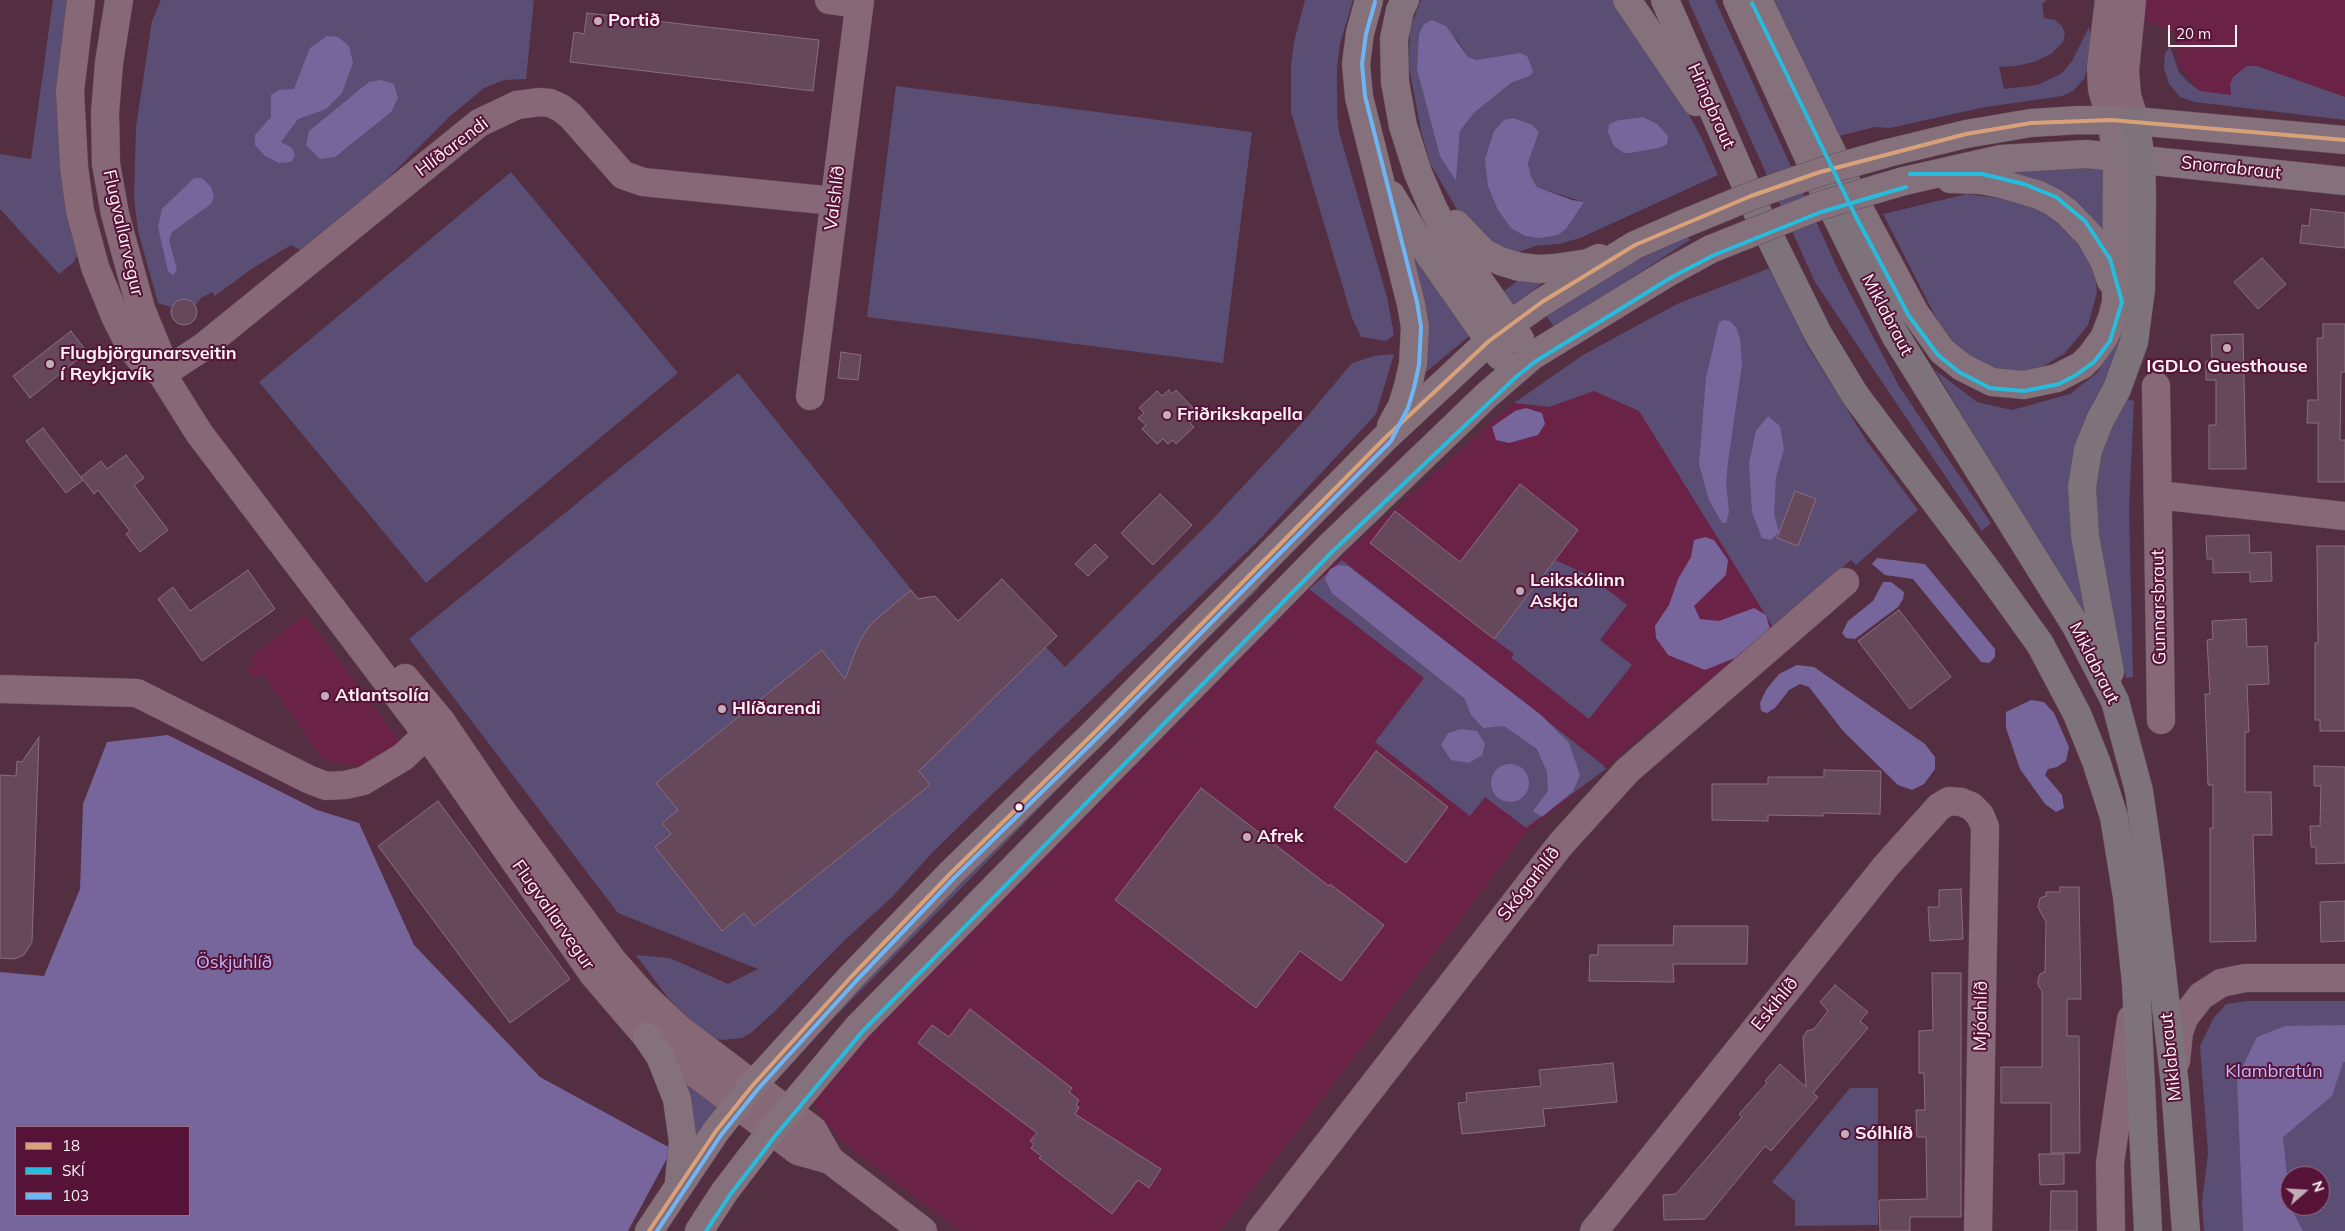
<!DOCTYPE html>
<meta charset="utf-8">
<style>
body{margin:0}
#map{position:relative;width:2345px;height:1231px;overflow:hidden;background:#542e41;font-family:Mulish,sans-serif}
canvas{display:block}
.legend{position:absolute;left:15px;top:1126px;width:175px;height:90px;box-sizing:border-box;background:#571337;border:1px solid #996c83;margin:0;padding:6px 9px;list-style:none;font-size:15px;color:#fbf2f5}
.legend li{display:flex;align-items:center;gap:10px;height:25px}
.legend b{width:25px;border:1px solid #996c83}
.north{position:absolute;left:2280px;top:1166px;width:50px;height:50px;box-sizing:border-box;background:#571337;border:1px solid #996c83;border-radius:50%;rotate:71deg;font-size:14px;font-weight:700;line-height:20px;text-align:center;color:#fbf2f5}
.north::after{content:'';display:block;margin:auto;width:18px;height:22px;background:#c1adb6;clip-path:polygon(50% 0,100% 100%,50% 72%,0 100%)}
.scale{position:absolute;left:2168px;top:25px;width:69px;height:22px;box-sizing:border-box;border:2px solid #fbf2f5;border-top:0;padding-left:6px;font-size:15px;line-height:18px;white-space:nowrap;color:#fbf2f5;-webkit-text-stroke:4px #571337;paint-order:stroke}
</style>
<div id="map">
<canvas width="2345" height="1231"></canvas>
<ul class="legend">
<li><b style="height:6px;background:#d9a179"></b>18</li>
<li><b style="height:6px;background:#26bcdd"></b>SKÍ</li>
<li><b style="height:6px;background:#6db6f5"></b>103</li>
</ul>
<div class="north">N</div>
<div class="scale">20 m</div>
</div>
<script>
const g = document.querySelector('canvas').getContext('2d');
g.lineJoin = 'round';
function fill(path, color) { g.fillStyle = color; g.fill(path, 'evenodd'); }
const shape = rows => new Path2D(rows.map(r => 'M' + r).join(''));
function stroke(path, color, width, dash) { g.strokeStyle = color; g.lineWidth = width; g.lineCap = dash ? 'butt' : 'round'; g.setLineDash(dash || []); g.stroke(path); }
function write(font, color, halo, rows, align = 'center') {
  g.font = font + ' Mulish,sans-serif'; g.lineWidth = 4; g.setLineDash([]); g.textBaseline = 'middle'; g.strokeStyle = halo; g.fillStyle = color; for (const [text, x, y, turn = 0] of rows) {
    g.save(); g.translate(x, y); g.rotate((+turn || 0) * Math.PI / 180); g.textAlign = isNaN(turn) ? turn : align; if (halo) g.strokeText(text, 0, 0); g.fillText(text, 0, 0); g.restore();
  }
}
fill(shape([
 [2100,0,2345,0,2345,115,2202,94,2179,64,2175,33],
 [1594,391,1639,411,1773,627,1667,714,1579,791,1527,831,1454,928,1220,1231,960,1231,842,1142,823,1119,813,1101,821,1081,1299,594,1514,403,1549,407],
 [305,615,405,748,372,766,345,765,323,759,262,673,254,678,247,668,255,663,250,657]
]), '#6a2247');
fill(shape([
 [53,0,70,0,80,250,74,262,59,274,0,209,0,154,31,159],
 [161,0,534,0,526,79,504,80,484,88,448,118,373,193,302,251,291,245,253,268,215,296,212,292,201,298,195,306,188,299,180,299,171,307,158,303,138,231,134,198,136,127,152,21],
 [1305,0,1353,0,1340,44,1337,68,1337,112,1339,132,1387,297,1394,335,1386,341,1361,337,1352,318,1291,112,1291,65,1294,42],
 [1421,0,1614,0,1665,71,1701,137,1718,175,1580,238,1559,244,1535,246,1511,255,1466,225,1431,165,1421,131,1409,67,1410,28],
 [1456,38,1468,57,1530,76,1511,83,1474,113,1460,131,1456,180,1417,69],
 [1643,117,1659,148,1631,153,1619,120],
 [1514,118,1533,125,1539,132,1528,163,1531,176,1537,187,1583,202,1566,229,1494,131],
 [1688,0,1715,0,1840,274,1899,386,1991,523,1982,531,1815,282],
 [1771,0,2047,0,2042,4,2044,18,2055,20,2062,26,2065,34,2063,42,2051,54,2034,62,2016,66,1999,67,2004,89,2037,85,2061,74,2072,61,2089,27,2091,38,2089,61,2084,79,2073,91,2062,96,1980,108,1890,128,1875,127,1839,136],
 [2170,47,2179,72,2188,82,2200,91,2231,95,2230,84,2233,77,2247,66,2257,66,2345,97,2345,120,2195,102,2180,97,2169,84,2164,68,2165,53],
 [896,86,1252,132,1223,363,867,317],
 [2061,168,2106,168,2107,242,2055,193,2010,171],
 [511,172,678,373,426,583,259,382],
 [1967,194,2016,200,2051,214,2078,236,2094,264,2097,292,2088,325,2065,353,2037,370,2010,373,1988,370,1948,341,1883,214],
 [1401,234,1472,334,1421,376],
 [1687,235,1690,240,1679,247,1555,328,1545,314,1599,280],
 [1770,268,1807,345,1866,440,1918,510,1856,565,1851,560,1773,627,1639,411,1594,391,1549,407,1514,403,1583,355,1677,304],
 [1522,277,1548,279,1511,306,1502,293],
 [2124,286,2124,334,2111,385,2085,426,2089,626,1935,370,1977,402,2012,410,2070,394,2098,372,2115,340],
 [1394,354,1376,414,1257,542,984,802,931,854,892,897,846,939,773,1013,751,1033,742,1038,721,1040,711,1037,694,1025,669,999,636,955,670,958,728,984,758,969,618,913,409,639,738,373,918,598,935,596,939,601,932,647,1001,579,1057,636,1046,647,1065,667,1210,522,1300,425,1352,363,1374,356],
 [2123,398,2134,401,2129,509,2133,677,2126,678,2105,599,2092,529,2099,453],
 [1342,560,1603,765,1606,769,1526,828,1485,797,1470,816,1375,742,1424,678,1309,589],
 [1555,560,1590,576,1627,605,1600,640,1632,665,1589,719,1511,658,1514,654,1494,639],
 [1268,574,1257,590,1141,704,785,1068,903,937],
 [2247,1001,2345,1001,2345,1231,2204,1231,2202,1202,2208,1153,2200,1046,2213,1019,2226,1004],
 [2290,1176,2320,1176,2320,1206,2290,1206],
 [672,1069,720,1105,692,1143],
 [1850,1088,1878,1088,1878,1225,1795,1226,1795,1201,1772,1182]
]), '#5a4e75');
fill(shape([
 [1432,20,1446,26,1468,57,1477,60,1520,53,1527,56,1533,71,1530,76,1511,83,1474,113,1460,131,1456,181,1440,156,1417,69,1419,34,1424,24],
 [327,36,338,37,349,46,353,63,342,93,326,109,298,119,281,142,292,148,295,155,291,162,279,163,265,156,255,145,255,135,271,117,271,95,279,90,294,89,310,48],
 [381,80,394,84,398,98,391,112,335,157,320,159,306,145,309,131,369,82],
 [1643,117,1657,124,1668,136,1667,144,1659,148,1631,153,1624,153,1614,146,1608,132,1609,124,1619,120],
 [1514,118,1533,125,1539,132,1528,163,1531,176,1537,187,1572,200,1584,202,1566,229,1558,235,1539,238,1525,236,1511,228,1498,210,1488,186,1485,159,1494,131,1504,120],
 [194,178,202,178,211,187,214,196,211,204,172,232,169,240,177,270,173,275,168,271,158,227,162,209],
 [1724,320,1730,321,1736,327,1740,339,1742,365,1728,462,1726,482,1729,512,1726,523,1722,523,1709,500,1699,464,1706,378,1719,322],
 [1526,408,1542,413,1545,424,1538,435,1509,443,1496,440,1492,427,1515,411],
 [1768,416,1780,426,1784,449,1776,477,1774,514,1779,532,1771,540,1762,538,1752,512,1749,463,1756,431],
 [1705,537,1714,540,1728,560,1726,575,1694,606,1700,619,1719,621,1754,608,1766,615,1770,629,1735,658,1705,670,1668,655,1656,638,1655,626,1669,605,1678,579,1691,557,1694,540],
 [1877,558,1925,564,1995,649,1995,657,1989,663,1981,662,1913,579,1885,575,1872,564],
 [1339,565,1348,566,1541,715,1569,743,1580,775,1573,791,1542,817,1533,811,1548,791,1547,772,1537,749,1504,726,1483,728,1471,715,1465,699,1332,593,1325,579,1330,569],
 [1883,582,1891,582,1904,592,1903,599,1898,607,1855,639,1846,638,1842,633,1848,621,1873,601],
 [1797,665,1814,667,1925,744,1935,757,1935,769,1924,784,1912,790,1898,785,1843,731,1809,687,1800,684,1789,690,1775,708,1767,713,1761,711,1760,703,1766,690,1779,674],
 [2031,700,2044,702,2054,713,2069,747,2066,761,2057,767,2048,769,2045,775,2062,795,2064,808,2056,812,2045,804,2020,769,2006,728,2006,712],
 [1461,729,1477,731,1485,744,1482,755,1469,763,1451,760,1441,745,1448,733],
 [168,735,317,810,359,823,414,945,540,1077,672,1149,628,1231,0,1231,0,972,44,976,80,889,83,804,107,742],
 [16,1127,189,1127,189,1215,16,1215],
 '1491 783a19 19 0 1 1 38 0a19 19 0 1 1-38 0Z',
 [2345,1025,2345,1062,2343,1062,2332,1096,2283,1137,2290,1206,2303,1231,2243,1231,2237,1078,2257,1037,2285,1026]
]), '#76669c');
const building = shape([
 [587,13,819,40,813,91,570,62,574,32,584,34,587,13],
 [2311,209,2345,213,2345,248,2300,243,2302,225,2309,226,2311,209],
 [2262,258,2286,284,2258,309,2234,282,2262,258],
 '171 312a13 13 0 1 1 26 0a13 13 0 1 1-26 0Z',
 [2323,324,2345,324,2345,372,2341,372,2340,440,2345,440,2345,482,2318,482,2318,423,2307,423,2308,400,2318,400,2317,338,2323,338,2323,324],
 [71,331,87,352,30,398,13,376,71,331],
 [2243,334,2246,469,2209,469,2209,425,2216,425,2216,380,2206,380,2206,361,2212,361,2211,335,2243,334],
 [841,352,861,355,858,380,838,378,841,352],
 [1169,390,1172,394,1176,390,1194,409,1190,413,1195,418,1190,423,1194,427,1176,444,1173,440,1168,444,1163,439,1157,444,1142,429,1146,425,1138,418,1144,413,1139,408,1157,391,1162,396,1169,390],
 [43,428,83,480,66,493,26,441,43,428],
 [126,455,144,478,134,485,168,530,140,552,126,534,130,531,98,490,94,494,81,477,101,461,107,469,126,455],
 [1520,484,1578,530,1494,639,1370,543,1395,511,1460,562,1520,484],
 [1795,491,1816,499,1798,546,1777,538,1795,491],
 [1160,494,1192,525,1153,565,1121,533,1160,494],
 [2249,535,2250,553,2271,552,2272,581,2250,582,2250,572,2213,573,2213,559,2207,559,2206,536,2249,535],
 [1095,544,1108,557,1088,576,1075,564,1095,544],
 [2317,546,2345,546,2345,731,2320,731,2320,720,2315,720,2315,643,2318,643,2317,546],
 [248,570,275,609,202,661,158,599,173,587,190,611,248,570],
 [1002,579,1057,636,919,771,930,785,754,926,744,913,722,931,655,847,671,834,662,823,678,810,656,783,822,650,845,679,857,647,864,634,872,623,911,590,918,599,935,596,958,621,1002,579],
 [1899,610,1951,677,1910,709,1858,641,1899,610],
 [2246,619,2247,647,2267,646,2269,684,2247,685,2249,732,2245,732,2245,792,2271,792,2272,835,2253,835,2256,941,2210,942,2210,828,2213,828,2213,785,2208,785,2205,694,2210,694,2207,640,2213,639,2212,621,2246,619],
 [39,737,32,942,24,955,14,959,0,958,0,775,16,776,17,761,22,762,39,737],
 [1376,751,1448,807,1406,863,1334,807,1376,751],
 [2314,766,2345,767,2345,863,2316,864,2316,847,2311,847,2310,826,2320,826,2321,786,2314,786,2314,766],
 [1824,770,1881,771,1880,814,1823,813,1823,816,1768,815,1768,821,1712,820,1712,784,1768,784,1768,777,1824,777,1824,770],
 [1201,788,1329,886,1330,884,1384,925,1341,981,1300,951,1256,1008,1115,900,1201,788],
 [438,801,570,979,510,1023,378,846,438,801],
 [2060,887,2079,887,2081,999,2067,999,2067,1036,2079,1036,2080,1153,2051,1153,2051,1103,2001,1103,2001,1067,2042,1067,2042,991,2038,985,2038,980,2040,974,2045,972,2046,922,2038,907,2040,898,2046,896,2046,892,2060,892,2060,887],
 [1961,889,1963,939,1930,941,1928,907,1939,907,1939,890,1961,889],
 [2345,901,2345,941,2321,942,2320,902,2345,901],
 [1674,926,1748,926,1747,964,1673,964,1674,982,1589,981,1590,955,1598,955,1598,945,1673,945,1674,926],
 [1932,973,1961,973,1961,1217,1910,1217,1910,1231,1880,1231,1879,1200,1927,1199,1926,1137,1917,1137,1916,1110,1925,1110,1924,1073,1919,1073,1919,1031,1933,1030,1932,973],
 [1835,985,1868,1012,1860,1021,1868,1028,1813,1093,1818,1097,1771,1151,1765,1146,1705,1219,1664,1220,1663,1195,1676,1194,1742,1117,1739,1114,1767,1083,1765,1081,1780,1064,1806,1087,1803,1037,1807,1031,1814,1029,1828,1011,1820,1002,1835,985],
 [970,1009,1072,1088,1069,1092,1079,1100,1076,1105,1079,1107,1075,1114,1161,1169,1149,1188,1138,1180,1112,1214,1039,1158,1041,1156,1031,1148,1034,1144,1030,1141,1037,1133,918,1043,932,1025,949,1037,970,1009],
 [1613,1063,1617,1102,1543,1109,1545,1126,1462,1134,1458,1103,1467,1102,1466,1093,1541,1086,1539,1070,1613,1063],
 [2039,1154,2064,1154,2064,1184,2040,1185,2039,1154],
 [2051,1191,2077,1191,2077,1231,2050,1231,2051,1191]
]);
fill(building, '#66485b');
stroke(building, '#8b6d80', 1);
const minor = shape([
 [81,0,70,91,74,167,80,211,95,267,115,316,129,344,140,359,162,374],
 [119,0,109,63,105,113,106,164,115,214,141,309,159,353,162,374,199,433,426,733,593,974,647,1037,798,1151,830,1160,923,1231],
 [829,0,859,4],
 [2109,0,2101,67,2102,89,2111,120],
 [2132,0,2125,71,2127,96,2135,121],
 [162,374,203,347,479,123,517,105,540,102,550,103,561,108,571,116,623,175,643,182,834,201],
 [2156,386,2161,720],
 [810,396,860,0],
 [2158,495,2345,516],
 [405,678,441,721,500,808,613,961,643,995,678,1028,813,1130,830,1160],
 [0,689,137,693,308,779,326,786,345,785,363,781,403,757,440,722],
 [2176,1061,2179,1032,2184,1018,2201,996,2221,983,2245,978,2345,978],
 [1260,1231,1560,845,1627,771,1845,582],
 [1594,1231,1886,866,1939,807,1949,801,1961,802,1971,806,1980,815,1985,827,1978,1231],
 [2111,1231,2110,1163,2131,1019]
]);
const major = shape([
 [1369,0,1360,33,1356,64,1359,97,1411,304,1415,327,1413,364,1408,386,1402,406,1391,426],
 [1405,0,1400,10,1394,39,1395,82,1403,126,1418,173,1433,208,1446,233,1520,339],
 [1627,0,1696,102],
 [1665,0,1757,211],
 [1737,0,1822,187],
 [1758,0,1861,212,1915,313,1942,351,1962,367,1992,382,2024,385,2057,378,2082,365,2090,357,2104,338,2112,318,2116,302,2117,156,2111,120],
 [1888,153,1966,134,2031,123,2079,120,2135,121,2345,140],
 [1950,179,1981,180,2002,184,2039,195,2053,202,2067,212,2090,236,2104,261,2111,281],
 [1904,181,2001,159,2086,154,2345,181],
 [1391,195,1414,233,1500,356],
 [1456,224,1483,252,1500,261,1520,267,1538,269,1555,268,1588,263,1599,258],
 [647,1037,660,1056,677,1099,683,1142,679,1181],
 [649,1231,716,1131,753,1085,851,977,950,874,1097,730,1385,438,1489,341,1509,325,1542,302,1635,245,1683,224],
 [699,1231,725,1191,771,1131,857,1028,1330,546,1487,395,1532,356,1669,272,1711,249]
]);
const highway = shape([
 [1822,187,1895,335,2076,626,2115,701,2139,791,2150,867,2175,1086,2186,1231],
 [1757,211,1818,334,1855,395,1989,573,2040,644,2077,714,2096,761,2114,817,2127,897,2136,983,2148,1231],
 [2110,672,2085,536,2082,487,2088,450,2100,420,2117,389,2134,342,2141,289,2142,195,2141,159,2135,121]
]);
stroke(minor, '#654b58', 29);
stroke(major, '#654b58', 29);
stroke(highway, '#654b58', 29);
stroke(minor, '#876877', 28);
stroke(major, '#84717c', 28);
stroke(highway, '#7e737a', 28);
const majorBridge = shape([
 [1683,224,1751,196,1820,172,1888,153],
 [1711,249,1819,206,1904,181]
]);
stroke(majorBridge, '#654b58', 29, []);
stroke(majorBridge, '#84717c', 28);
stroke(shape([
 [649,1231,716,1131,753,1085,851,977,950,874,1097,730,1385,438,1489,341,1542,302,1635,245,1751,196,1820,172,1966,134,2031,123,2111,120,2345,140]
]), '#d9a179', 4);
stroke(shape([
 [1752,3,1855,215,1909,316,1938,355,1959,372,1990,388,2024,391,2059,384,2076,375,2094,362,2110,341,2122,302,2110,259,2085,221,2056,197,2024,184,1982,174,1910,174],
 [706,1231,730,1195,776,1135,862,1032,1334,550,1516,377,1536,361,1672,277,1714,255,1821,212,1906,187]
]), '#26bcdd', 4);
stroke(shape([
 [657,1231,721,1135,758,1089,856,981,954,878,1101,734,1391,441,1408,408,1414,388,1419,365,1421,327,1417,302,1365,96,1362,64,1366,34,1375,2]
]), '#6db6f5', 4);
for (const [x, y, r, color] of [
 [598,21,5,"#c1adb6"],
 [2227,348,5,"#c1adb6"],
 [50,364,5,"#c1adb6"],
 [1167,415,5,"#c1adb6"],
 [1520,591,5,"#c1adb6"],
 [325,696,5,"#c1adb6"],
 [722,709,5,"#c1adb6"],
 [1019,807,4.5,"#fbf2f5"],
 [1247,837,5,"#c1adb6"],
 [1845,1134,5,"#c1adb6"]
]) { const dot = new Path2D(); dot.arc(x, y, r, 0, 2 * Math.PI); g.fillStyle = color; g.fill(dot); stroke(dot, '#571337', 2); }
write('bold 18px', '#fbf2f5', '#571337', [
 ["Portið",608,21],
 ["Flugbjörgunarsveitin",60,354],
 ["í Reykjavík",60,375],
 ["IGDLO Guesthouse",2227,367,"center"],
 ["Friðrikskapella",1177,415],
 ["Leikskólinn",1530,581],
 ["Askja",1530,602],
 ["Atlantsolía",335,696],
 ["Hlíðarendi",732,709],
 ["Afrek",1257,837],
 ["Sólhlíð",1855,1134]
], 'left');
write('18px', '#fbf2f5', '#571337', [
 ["Hringbraut",1711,106,66],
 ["Hlíðarendi",452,147,-37],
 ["Snorrabraut",2231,168,6],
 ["Valshlíð",835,198,-83],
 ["Flugvallarvegur",123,233,77],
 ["Miklabraut",1887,315,62],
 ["Gunnarsbraut",2159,607,-91],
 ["Miklabraut",2094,663,63],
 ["Skógarhlíð",1529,884,-52],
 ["Flugvallarvegur",553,915,55],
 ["Eskihlíð",1775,1004,-51],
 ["Mjóahlíð",1981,1016,-89],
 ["Miklabraut",2171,1057,-96]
]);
write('18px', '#c4b8fd', '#571337', [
 ["Öskjuhlíð",234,963],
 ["Klambratún",2274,1072]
]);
</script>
